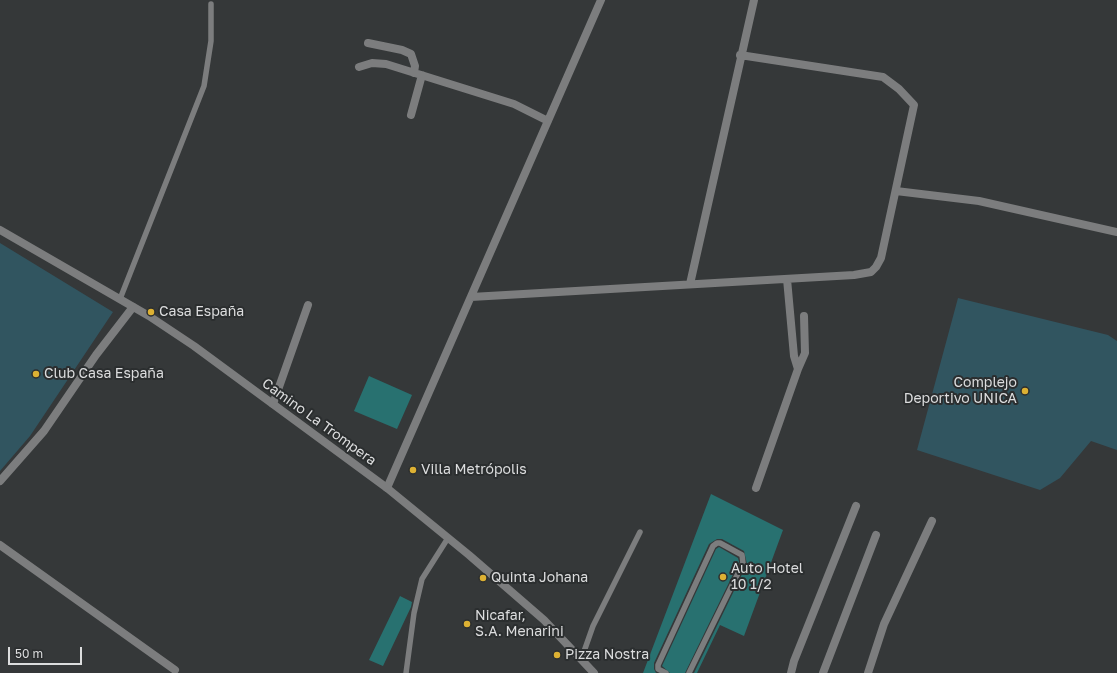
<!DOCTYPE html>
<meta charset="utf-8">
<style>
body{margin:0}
#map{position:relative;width:1117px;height:673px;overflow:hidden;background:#353839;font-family:"Golos Text",sans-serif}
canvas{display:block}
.scale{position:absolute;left:8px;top:647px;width:74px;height:18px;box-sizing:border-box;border:2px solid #dcddde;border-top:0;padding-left:5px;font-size:12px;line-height:14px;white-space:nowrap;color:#dcddde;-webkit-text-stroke:3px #2b2e2f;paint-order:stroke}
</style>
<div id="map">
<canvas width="1117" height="673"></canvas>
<div class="scale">50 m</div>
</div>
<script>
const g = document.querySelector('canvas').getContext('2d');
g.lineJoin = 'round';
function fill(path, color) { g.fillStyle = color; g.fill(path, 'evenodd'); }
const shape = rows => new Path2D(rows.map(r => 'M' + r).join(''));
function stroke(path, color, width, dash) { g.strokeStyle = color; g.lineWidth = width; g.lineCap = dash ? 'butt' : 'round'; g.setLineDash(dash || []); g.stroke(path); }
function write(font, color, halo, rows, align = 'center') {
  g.font = font + ' "Golos Text",sans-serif'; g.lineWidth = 4; g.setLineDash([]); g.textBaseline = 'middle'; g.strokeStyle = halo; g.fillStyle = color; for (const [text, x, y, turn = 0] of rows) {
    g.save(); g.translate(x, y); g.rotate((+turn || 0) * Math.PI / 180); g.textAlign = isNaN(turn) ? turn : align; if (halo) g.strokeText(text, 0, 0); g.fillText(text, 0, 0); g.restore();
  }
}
fill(shape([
 [0,243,113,312,30,436,0,471],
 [958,298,1108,335,1117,341,1117,450,1091,441,1060,478,1040,490,917,450]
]), '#315560');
fill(shape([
 [369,376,412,395,397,429,354,411],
 [711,494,783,530,744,636,720,625,697,673,694,673,747,564,744,551,722,539,717,539,709,544,654,663,654,669,656,673,643,673],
 [719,547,738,558,739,562,685,673,670,673,662,666,716,549],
 [400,596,412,602,411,607,383,666,369,660]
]), '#287170');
stroke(shape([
 [120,299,204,86,211,41,211,4],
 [581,660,593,626,640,532],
 [406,673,414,613,422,579,448,538],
 [666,673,658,669,658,665,713,546,717,543,720,543,742,555,743,563,689,673]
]), '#7c7d7e', 5.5);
stroke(shape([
 [368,43,402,50,411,54,415,66,414,73],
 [359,67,372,63,386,64,514,104,548,121],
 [411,115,422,75],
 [896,191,979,201,1117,232],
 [690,284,754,0],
 [471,297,854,275,871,272,876,267,881,258,914,105,899,89,883,77,740,55],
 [798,369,805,353,804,316],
 [273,404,308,305],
 [0,481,44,431,96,355,133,307],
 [387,488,601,0],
 [756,488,798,369,794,356,787,279],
 [0,545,175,670],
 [791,673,794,661,856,506],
 [823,673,876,535],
 [868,673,884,624,932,521]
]), '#7c7d7e', 8);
stroke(shape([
 [0,230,149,316,194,346,387,488,469,555,544,620,594,673]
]), '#7c7d7e', 8);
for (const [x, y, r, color] of [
 [151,312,4,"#ddb133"],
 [36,374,4,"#ddb133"],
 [1025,391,4,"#ddb133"],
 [413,470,4,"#ddb133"],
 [723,577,4,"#ddb133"],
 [483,578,4,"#ddb133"],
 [467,624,4,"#ddb133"],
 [557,655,4,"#ddb133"]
]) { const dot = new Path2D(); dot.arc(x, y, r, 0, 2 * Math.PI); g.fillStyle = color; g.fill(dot); stroke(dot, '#2b2e2f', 1.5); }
write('14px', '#dcddde', '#2b2e2f', [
 ["Casa España",159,312],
 ["Club Casa España",44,374],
 ["Complejo",1017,383,"right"],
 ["Deportivo UNICA",1017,399,"right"],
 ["Villa Metrópolis",421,470],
 ["Auto Hotel",731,569],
 ["10 1/2",731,585],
 ["Quinta Johana",491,578],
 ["Nicafar,",475,616],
 ["S.A. Menarini",475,632],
 ["Pizza Nostra",565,655]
], 'left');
write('14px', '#dcddde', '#2b2e2f', [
 ["Camino La Trompera",319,422,36]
]);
</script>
